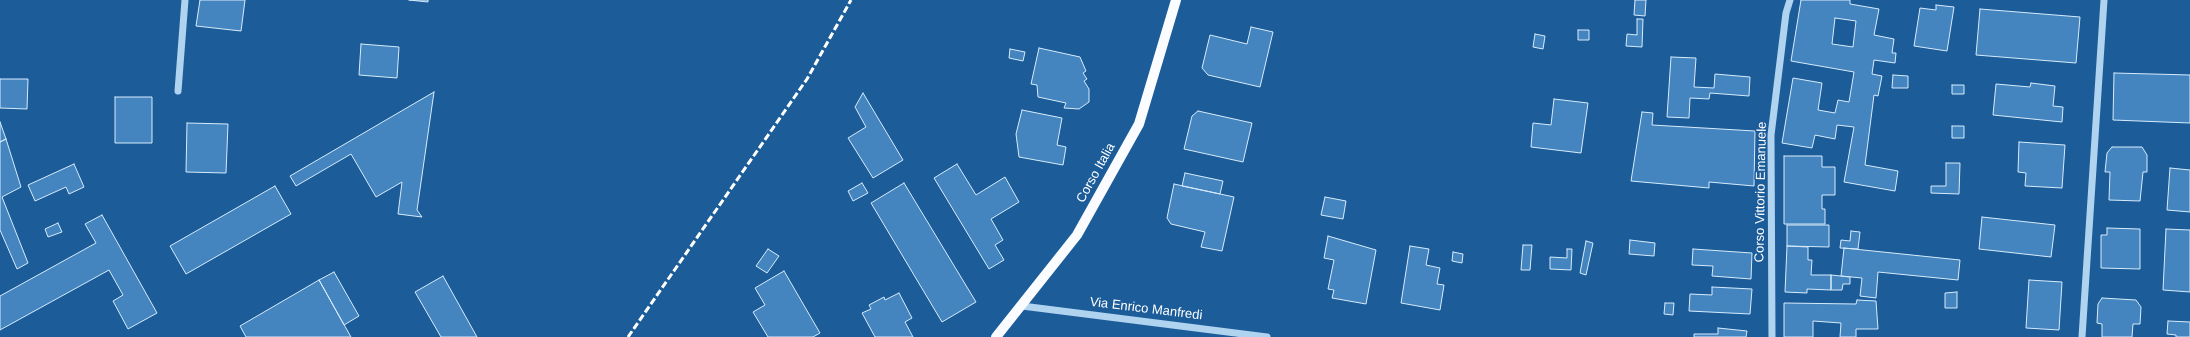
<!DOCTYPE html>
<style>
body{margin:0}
canvas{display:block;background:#1b5c99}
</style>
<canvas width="2190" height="337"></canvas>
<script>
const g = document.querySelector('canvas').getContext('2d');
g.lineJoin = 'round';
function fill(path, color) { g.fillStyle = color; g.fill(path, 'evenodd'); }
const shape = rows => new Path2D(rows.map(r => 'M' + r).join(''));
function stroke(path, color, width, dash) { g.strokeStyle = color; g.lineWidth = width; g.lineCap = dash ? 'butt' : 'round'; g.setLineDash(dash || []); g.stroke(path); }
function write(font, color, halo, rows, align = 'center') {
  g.font = font + ' Helvetica,sans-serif'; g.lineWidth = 3; g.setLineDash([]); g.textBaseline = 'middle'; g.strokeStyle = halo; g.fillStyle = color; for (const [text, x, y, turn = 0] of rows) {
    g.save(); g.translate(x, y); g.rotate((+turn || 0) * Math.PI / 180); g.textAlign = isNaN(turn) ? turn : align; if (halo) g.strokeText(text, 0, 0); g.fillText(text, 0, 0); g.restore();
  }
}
const building = shape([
 [200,0,245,0,241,31,196,26,200,0],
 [409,0,428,0,428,2,409,0],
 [1635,0,1646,0,1645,16,1634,15,1635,0],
 [1801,0,1850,0,1850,4,1879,9,1874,35,1894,39,1892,53,1896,53,1895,63,1874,60,1872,74,1882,76,1878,96,1874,95,1865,165,1898,171,1895,191,1844,182,1854,127,1837,125,1835,139,1815,135,1812,148,1782,143,1793,78,1822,83,1818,110,1835,113,1838,100,1849,102,1854,72,1791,61,1801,0],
 [1835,18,1856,21,1853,47,1832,44,1835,18],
 [1936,5,1954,7,1947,51,1914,46,1920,8,1936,10,1936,5],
 [1980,9,2080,17,2076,63,1976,55,1980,9],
 [1637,19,1643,19,1642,47,1626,46,1627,34,1637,35,1637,19],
 [1251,27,1273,32,1260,87,1208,75,1202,68,1210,35,1247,44,1251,27],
 [1578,30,1589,30,1589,40,1578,40,1578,30],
 [1535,34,1545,36,1543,49,1533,47,1535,34],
 [361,44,399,47,397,78,359,75,361,44],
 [1039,48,1080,57,1086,71,1083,73,1087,79,1084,81,1089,89,1089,102,1079,109,1064,108,1066,103,1038,97,1037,85,1031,84,1039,48],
 [1010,49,1025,52,1023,61,1009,58,1010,49],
 [1671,57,1696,58,1694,87,1714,88,1715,74,1750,77,1749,96,1710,93,1709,99,1690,98,1689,118,1667,117,1671,57],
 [2114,73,2190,75,2190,123,2113,120,2114,73],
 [1893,75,1908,76,1908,88,1892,88,1893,75],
 [0,79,28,79,27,109,0,108,0,79],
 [2031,83,2055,86,2053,106,2063,107,2062,122,1993,115,1996,84,2030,87,2031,83],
 [1952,85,1964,85,1964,94,1952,94,1952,85],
 [434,92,417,210,422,217,398,214,402,182,376,197,351,154,296,186,290,176,434,92],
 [863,93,903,160,873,178,848,138,866,127,855,107,863,93],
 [115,97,152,97,152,143,115,143,115,97],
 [1554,99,1588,103,1581,153,1531,147,1533,123,1551,125,1554,99],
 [1022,110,1062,118,1057,145,1066,147,1063,165,1019,157,1016,134,1022,110],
 [1198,111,1252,123,1243,162,1184,149,1192,116,1198,111],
 [1642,112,1653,113,1652,125,1755,131,1754,186,1709,182,1709,188,1631,181,1642,112],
 [0,122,6,139,0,142,0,122],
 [187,123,228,124,226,173,186,172,187,123],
 [1952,126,1964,126,1964,138,1952,138,1952,126],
 [6,139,21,187,2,197,28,263,17,269,0,230,0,142,6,139],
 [2019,142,2065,145,2062,188,2025,186,2026,173,2018,172,2019,142],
 [2112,147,2142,147,2147,155,2147,172,2143,172,2140,201,2109,200,2110,172,2105,172,2107,153,2112,147],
 [1784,156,1822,156,1822,167,1835,167,1835,195,1822,195,1822,209,1825,209,1825,224,1784,224,1784,156],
 [1946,163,1960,163,1959,194,1931,193,1931,186,1946,186,1946,163],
 [74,164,84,187,69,194,66,187,35,201,28,185,74,164],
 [957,164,976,195,1005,177,1019,202,991,219,1003,240,995,245,1004,260,989,269,934,178,957,164],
 [2170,168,2190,170,2190,212,2167,210,2170,168],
 [1185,173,1223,181,1220,194,1182,186,1185,173],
 [862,183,868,193,853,201,848,191,862,183],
 [904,183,976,302,942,322,871,203,904,183],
 [1174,184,1234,197,1222,251,1201,247,1205,232,1171,224,1167,218,1174,184],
 [275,186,291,214,186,274,170,246,275,186],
 [1325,197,1346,201,1343,219,1321,215,1325,197],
 [102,215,157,313,128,329,113,301,123,295,109,270,0,330,0,296,96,243,85,224,102,215],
 [1982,217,2055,225,2051,257,1979,249,1982,217],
 [58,223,62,232,48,237,45,229,58,223],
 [1787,225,1829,225,1829,247,1787,246,1787,225],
 [2107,228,2140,229,2140,269,2101,268,2101,235,2107,235,2107,228],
 [2166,229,2190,230,2190,292,2163,290,2166,229],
 [1851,231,1860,232,1858,249,1840,248,1841,240,1850,241,1851,231],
 [1328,236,1376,250,1366,304,1332,298,1334,290,1328,289,1334,260,1324,258,1328,236],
 [1630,240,1655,243,1654,256,1629,254,1630,240],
 [1586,241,1593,243,1586,275,1580,273,1586,241],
 [1523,245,1532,245,1530,270,1521,270,1523,245],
 [1410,246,1429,249,1426,265,1440,268,1437,284,1444,285,1440,310,1401,303,1410,246],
 [1787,246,1808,247,1808,260,1812,260,1811,275,1831,275,1831,290,1807,289,1807,293,1785,292,1787,246],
 [1844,248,1960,260,1958,280,1878,272,1876,298,1860,296,1862,278,1841,276,1844,248],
 [768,249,779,256,767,273,756,266,768,249],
 [1567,249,1572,249,1571,270,1550,269,1550,257,1567,258,1567,249],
 [1693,249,1752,253,1751,279,1712,276,1713,266,1692,265,1693,249],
 [1453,252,1463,254,1462,263,1452,261,1453,252],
 [784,271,820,333,813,337,768,337,753,312,765,305,755,288,784,271],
 [334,272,359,316,344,325,319,280,334,272],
 [1831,275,1850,277,1850,284,1843,284,1842,290,1831,290,1831,275],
 [443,276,477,337,441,337,415,292,443,276],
 [319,280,351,337,246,337,240,326,319,280],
 [2029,280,2062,282,2059,330,2026,328,2029,280],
 [1712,287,1752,289,1750,314,1689,311,1690,294,1712,295,1712,287],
 [1957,292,1957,308,1945,308,1945,293,1957,292],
 [899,293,912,318,905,322,913,337,875,337,862,313,871,309,869,305,884,297,885,300,899,293],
 [2102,298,2136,300,2141,307,2140,324,2133,324,2132,337,2102,337,2102,324,2097,323,2098,304,2102,298],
 [1857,300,1876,301,1878,329,1856,329,1856,337,1840,337,1841,323,1813,321,1813,337,1784,337,1784,303,1856,304,1857,300],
 [1665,303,1674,303,1673,315,1664,314,1665,303],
 [2168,321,2190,322,2190,337,2176,337,2176,335,2167,334,2168,321],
 [1718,328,1747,331,1746,337,1694,337,1694,334,1718,334,1718,328]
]);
fill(building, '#4485c0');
stroke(building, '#d7ebfb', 1);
stroke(shape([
 [178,91,185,0],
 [1022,306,1267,337],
 [1772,337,1771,135,1786,13,1790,0],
 [2082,337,2104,0]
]), '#b0d3f0', 7);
stroke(shape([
 [996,337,1077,235,1139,124,1176,0]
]), '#fafcff', 10);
stroke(shape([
 [628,337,807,79,851,0]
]), '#fff', 3, [7, 3]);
write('13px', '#fff', '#1b5c99', [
 ["Corso Italia",1096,173,-61],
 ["Corso Vittorio Emanuele",1761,192,-89],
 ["Via Enrico Manfredi",1146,309,7]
]);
</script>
